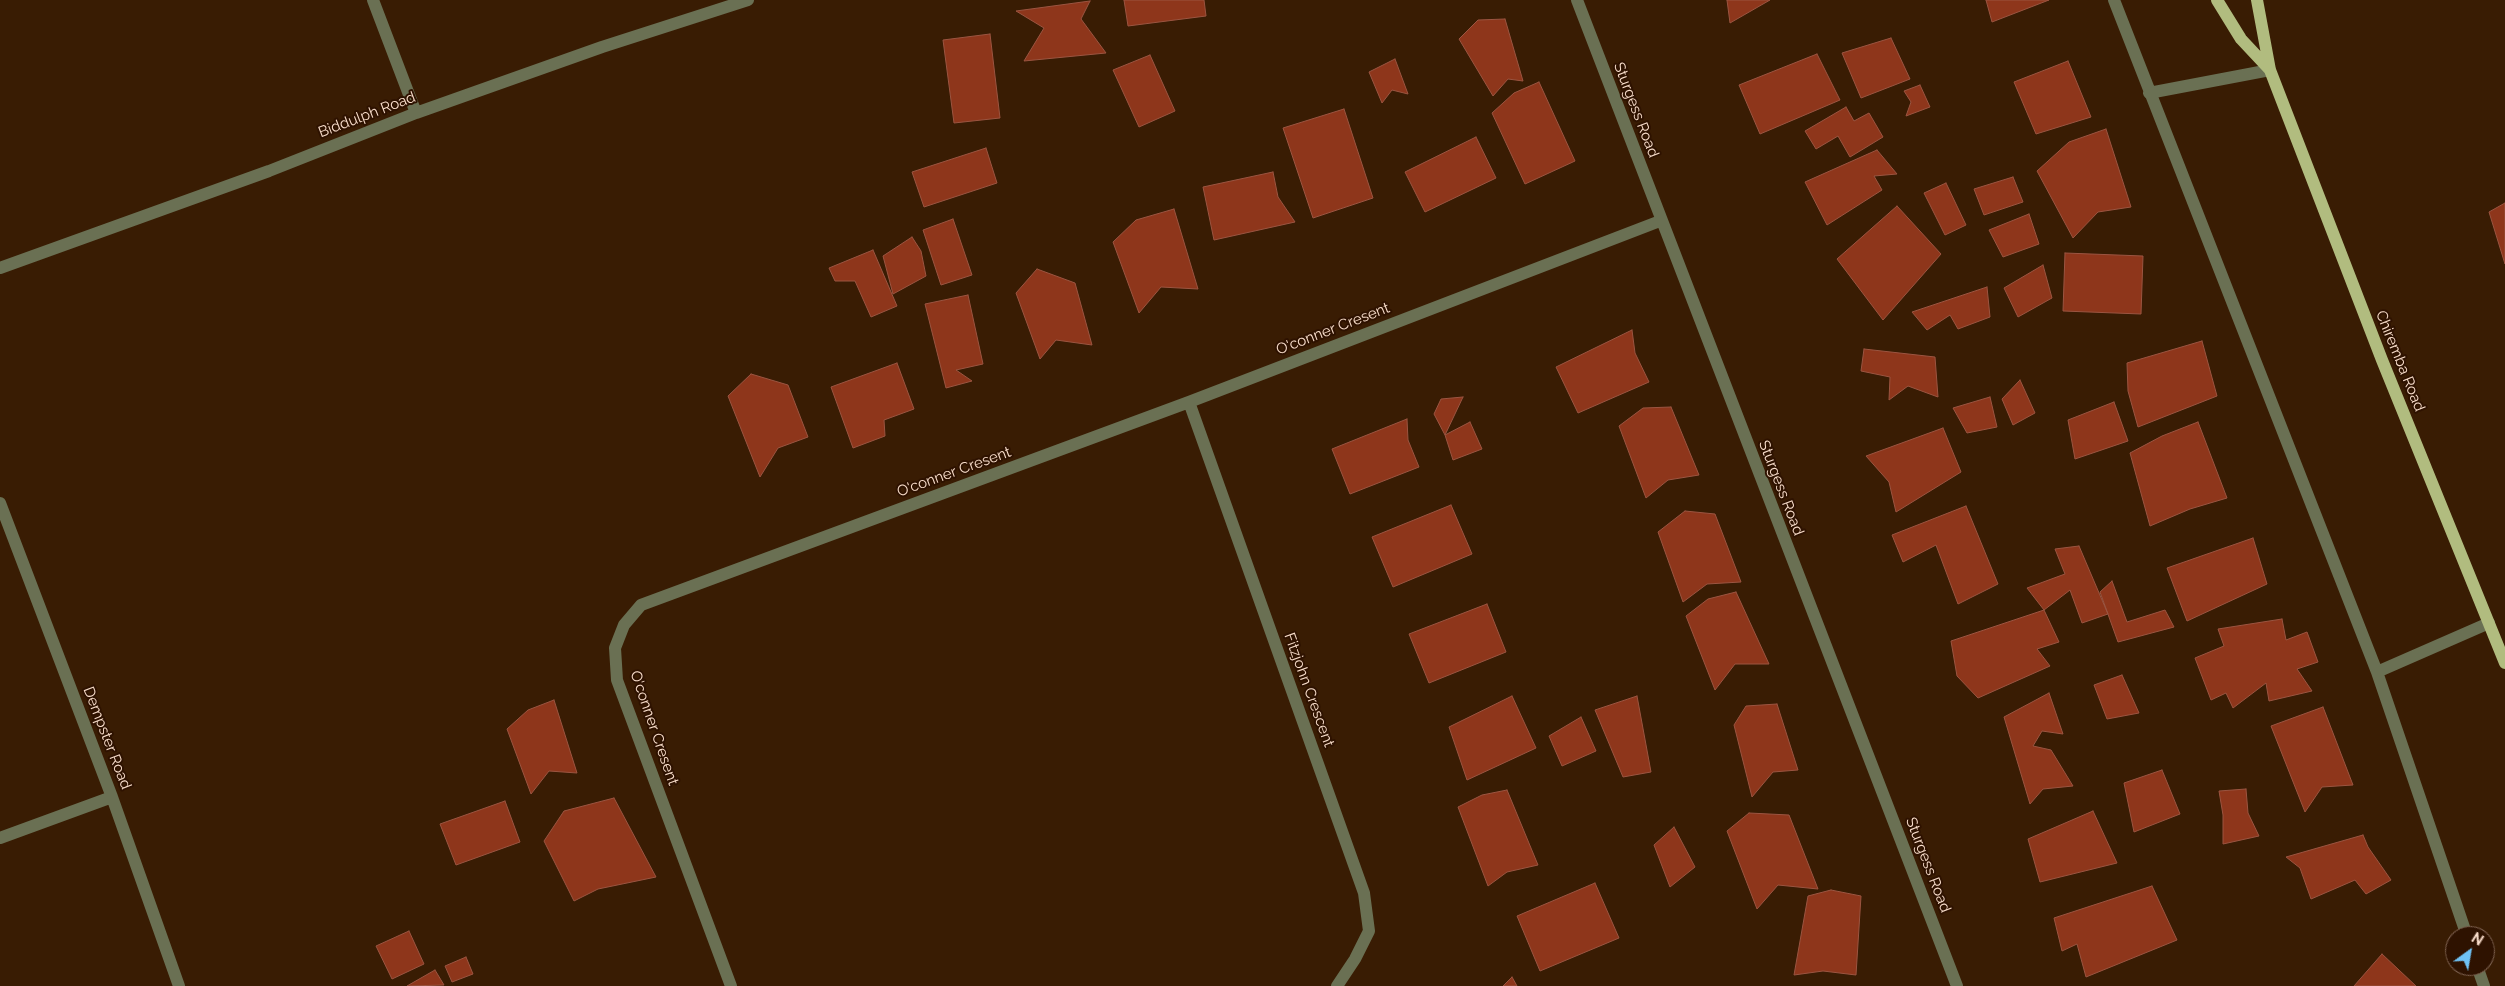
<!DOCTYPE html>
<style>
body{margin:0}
#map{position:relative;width:2505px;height:986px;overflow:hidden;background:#391c03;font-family:Raleway,sans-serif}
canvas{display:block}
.north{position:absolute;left:2445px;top:926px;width:50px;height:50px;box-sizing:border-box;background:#2e1200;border:1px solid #806452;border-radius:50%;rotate:32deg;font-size:14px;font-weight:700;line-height:20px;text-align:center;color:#fadfcc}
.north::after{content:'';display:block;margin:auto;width:18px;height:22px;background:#6fc2f4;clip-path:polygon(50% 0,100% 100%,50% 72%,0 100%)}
</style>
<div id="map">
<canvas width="2505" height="986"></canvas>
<div class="north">N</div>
</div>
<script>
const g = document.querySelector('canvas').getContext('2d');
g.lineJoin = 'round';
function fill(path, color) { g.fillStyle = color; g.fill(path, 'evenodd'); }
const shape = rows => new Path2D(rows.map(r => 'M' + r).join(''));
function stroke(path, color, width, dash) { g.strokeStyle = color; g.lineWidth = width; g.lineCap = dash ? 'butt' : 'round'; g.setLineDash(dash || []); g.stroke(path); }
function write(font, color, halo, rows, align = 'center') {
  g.font = font + ' Raleway,sans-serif'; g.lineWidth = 4; g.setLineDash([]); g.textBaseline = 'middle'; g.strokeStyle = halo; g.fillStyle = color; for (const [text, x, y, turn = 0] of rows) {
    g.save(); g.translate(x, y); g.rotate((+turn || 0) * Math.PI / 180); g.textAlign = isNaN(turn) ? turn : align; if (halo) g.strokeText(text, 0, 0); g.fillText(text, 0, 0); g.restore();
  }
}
const building = shape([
 [1124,0,1204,0,1206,16,1128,26,1124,0],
 [1727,0,1770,0,1730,23,1727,0],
 [1986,0,2049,0,1992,22,1986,0],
 [1090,1,1081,19,1106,53,1024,61,1044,28,1016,11,1090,1],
 [1505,19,1523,81,1508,79,1493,96,1459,39,1478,20,1505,19],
 [990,34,1000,118,954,123,943,40,990,34],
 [1891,38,1910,79,1861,98,1842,53,1891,38],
 [1817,54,1840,100,1760,134,1739,85,1817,54],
 [1150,55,1175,111,1139,127,1113,70,1150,55],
 [1395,59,1408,94,1392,90,1382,103,1369,72,1395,59],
 [2068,61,2091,117,2036,134,2014,82,2068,61],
 [1539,82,1575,161,1525,184,1492,113,1514,93,1539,82],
 [1920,85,1930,107,1906,116,1911,102,1904,91,1920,85],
 [1846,107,1854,121,1869,113,1883,137,1850,157,1838,136,1816,149,1805,131,1846,107],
 [1344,109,1373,198,1313,218,1283,128,1344,109],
 [2106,129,2131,207,2098,212,2073,238,2037,171,2069,142,2106,129],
 [1476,137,1496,178,1425,212,1405,172,1476,137],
 [986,148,997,183,924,207,912,172,986,148],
 [1877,150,1897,174,1874,176,1882,190,1827,225,1805,182,1877,150],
 [1273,172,1278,197,1295,222,1214,240,1203,187,1273,172],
 [2013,177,2023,202,1984,215,1974,189,2013,177],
 [1946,183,1966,225,1945,235,1924,193,1946,183],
 [2505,203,2505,264,2489,212,2505,203],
 [1897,206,1941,254,1883,320,1837,259,1897,206],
 [1174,209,1198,289,1161,287,1139,313,1113,242,1136,220,1174,209],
 [2029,214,2039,244,2003,257,1989,230,2029,214],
 [953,219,972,275,941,285,923,230,953,219],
 [912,237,921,251,926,276,893,294,883,256,912,237],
 [873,250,897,306,871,317,855,281,835,281,829,268,873,250],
 [2065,253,2143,256,2141,314,2063,311,2065,253],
 [2043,265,2052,298,2018,317,2004,288,2043,265],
 [1037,269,1075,283,1092,345,1056,340,1040,359,1016,293,1037,269],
 [1987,287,1990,317,1958,329,1950,315,1927,330,1912,312,1987,287],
 [968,295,983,364,956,370,972,381,946,388,925,304,968,295],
 [1632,330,1635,353,1649,382,1578,413,1556,367,1632,330],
 [2202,341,2217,396,2138,427,2128,391,2127,363,2202,341],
 [1864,349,1935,357,1938,397,1908,386,1889,400,1890,377,1861,371,1864,349],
 [897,363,914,409,884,420,885,436,853,448,831,387,897,363],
 [751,374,788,385,808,437,778,448,760,477,728,396,751,374],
 [2020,380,2035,413,2013,425,2002,399,2020,380],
 [1463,397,1445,435,1434,414,1441,399,1463,397],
 [1990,397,1997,427,1967,433,1953,408,1990,397],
 [2114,402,2128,441,2075,459,2068,420,2114,402],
 [1671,407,1699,475,1668,480,1646,498,1619,426,1643,408,1671,407],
 [1407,419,1408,440,1419,467,1350,494,1332,449,1407,419],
 [1470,422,1482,449,1453,460,1445,435,1470,422],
 [2198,422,2227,498,2190,509,2150,526,2130,453,2162,436,2198,422],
 [1943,428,1961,472,1896,512,1889,482,1866,456,1943,428],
 [1451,505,1472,554,1393,587,1372,537,1451,505],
 [1966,506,1998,584,1958,604,1936,545,1903,562,1892,535,1966,506],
 [1685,511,1715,514,1741,582,1707,584,1683,602,1658,532,1685,511],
 [2253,538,2267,584,2187,621,2167,568,2253,538],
 [2079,546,2108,614,2082,623,2070,590,2044,610,2027,588,2065,574,2055,549,2079,546],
 [2112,581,2127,622,2165,610,2174,627,2118,642,2100,592,2112,581],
 [1736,592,1769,664,1735,664,1715,690,1686,616,1708,599,1736,592],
 [1487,604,1506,652,1429,683,1409,634,1487,604],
 [2044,610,2059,642,2037,649,2050,666,1978,698,1957,676,1951,641,2044,610],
 [2282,619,2286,640,2307,632,2318,662,2297,669,2312,691,2269,701,2266,683,2233,708,2226,693,2211,700,2195,658,2224,646,2218,629,2282,619],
 [2122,675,2139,713,2107,719,2094,685,2122,675],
 [2049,693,2063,734,2042,731,2033,746,2051,750,2073,786,2043,789,2030,804,2004,717,2049,693],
 [1512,696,1536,748,1467,780,1449,727,1512,696],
 [1637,696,1651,772,1623,777,1595,710,1637,696],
 [554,700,577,773,549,771,531,794,507,729,528,710,554,700],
 [1777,704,1798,770,1773,772,1752,797,1734,725,1746,706,1777,704],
 [2323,707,2353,785,2322,787,2305,812,2271,726,2323,707],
 [1581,717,1596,751,1562,766,1549,736,1581,717],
 [2162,770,2180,814,2134,832,2124,783,2162,770],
 [2246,789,2248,813,2259,836,2223,844,2223,815,2219,791,2246,789],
 [1507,790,1538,865,1507,872,1488,886,1458,807,1482,795,1507,790],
 [614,798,656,877,598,889,574,901,544,841,564,811,614,798],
 [505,801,520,842,456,865,440,824,505,801],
 [2093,811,2117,863,2040,882,2028,839,2093,811],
 [1749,813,1789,815,1818,889,1778,885,1757,909,1727,831,1749,813],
 [1674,827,1695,867,1670,887,1654,845,1674,827],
 [2363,835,2368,847,2391,880,2366,894,2355,880,2311,899,2300,868,2286,857,2363,835],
 [1595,883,1619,938,1540,971,1517,916,1595,883],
 [2152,886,2177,940,2086,977,2077,944,2062,951,2054,918,2152,886],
 [1831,890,1861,896,1856,975,1823,971,1794,975,1808,896,1831,890],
 [409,931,424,964,392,979,376,946,409,931],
 [2382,954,2416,986,2354,986,2382,954],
 [466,957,473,974,452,982,445,966,466,957],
 [435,970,444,985,407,986,435,970],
 [1512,977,1517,986,1503,986,1512,977]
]);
fill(building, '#8e361b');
stroke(building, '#9b5541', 1);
stroke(shape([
 [373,0,416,113],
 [1577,0,1957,986],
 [2114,0,2377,672,2467,936],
 [2149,93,2270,70],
 [0,268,269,171,416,113,602,47,748,0],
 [1189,402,1364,893,1369,931,1355,959,1337,986],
 [0,503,112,797,179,986],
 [2377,672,2489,623],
 [0,838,112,797],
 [2477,966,2484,986],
 [731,986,617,680,615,648,624,625,641,605,1189,402,1660,221]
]), '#6a7053', 12);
stroke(shape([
 [2217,0,2241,39,2270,70],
 [2257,0,2270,70,2382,360,2505,663]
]), '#b1bc7f', 12);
write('15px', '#fadfcc', '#2e1200', [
 ["Sturgess Road",1636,110,69],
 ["Biddulph Road",367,115,-21],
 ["O'conner Cresent",1333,329,-21],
 ["Chiremba Road",2400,361,68],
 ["O'conner Cresent",954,472,-20],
 ["Sturgess Road",1781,488,69],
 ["Fitzjohn Crescent",1309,690,70],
 ["O'conner Cresent",654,728,71],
 ["Dempster Road",107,738,69],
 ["Sturgess Road",1928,865,69]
]);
</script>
